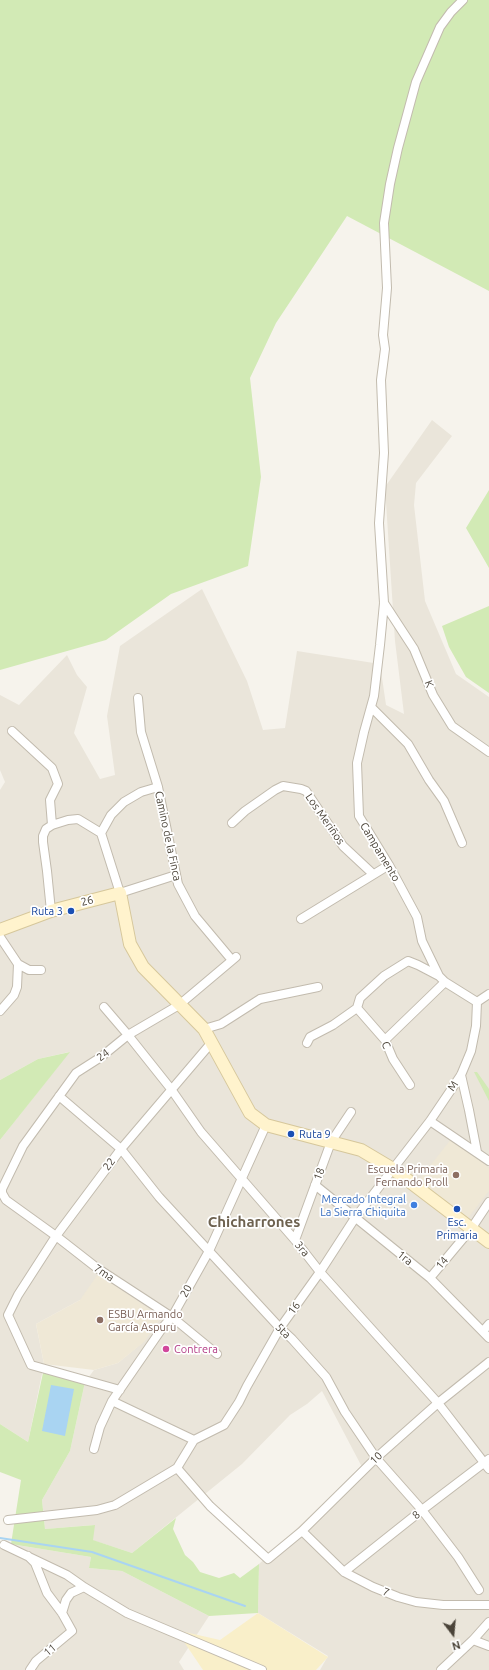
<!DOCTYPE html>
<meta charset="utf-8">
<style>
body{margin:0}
#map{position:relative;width:489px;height:1670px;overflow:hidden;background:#f6f3ec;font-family:Ubuntu,sans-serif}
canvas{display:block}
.north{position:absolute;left:433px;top:1614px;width:40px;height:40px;-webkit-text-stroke:3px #fff;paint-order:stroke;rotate:164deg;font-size:11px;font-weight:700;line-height:16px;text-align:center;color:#4b4439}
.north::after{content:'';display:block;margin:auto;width:14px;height:18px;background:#4b4439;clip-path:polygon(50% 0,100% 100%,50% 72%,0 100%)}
</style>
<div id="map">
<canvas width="489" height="1670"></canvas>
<div class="north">N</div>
</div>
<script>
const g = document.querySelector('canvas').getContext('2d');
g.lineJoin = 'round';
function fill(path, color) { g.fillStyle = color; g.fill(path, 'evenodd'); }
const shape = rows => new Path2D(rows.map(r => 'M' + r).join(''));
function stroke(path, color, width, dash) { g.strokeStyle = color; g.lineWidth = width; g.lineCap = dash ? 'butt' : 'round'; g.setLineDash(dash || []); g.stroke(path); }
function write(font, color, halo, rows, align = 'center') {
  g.font = font + ' Ubuntu,sans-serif'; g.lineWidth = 3.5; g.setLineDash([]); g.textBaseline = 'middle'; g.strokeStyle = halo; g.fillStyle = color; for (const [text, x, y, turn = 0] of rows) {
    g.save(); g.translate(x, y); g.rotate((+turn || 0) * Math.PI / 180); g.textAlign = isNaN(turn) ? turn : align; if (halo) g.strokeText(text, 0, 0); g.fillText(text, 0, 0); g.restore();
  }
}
fill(shape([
 [432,420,452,436,416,483,414,505,425,601,456,674,489,697,489,1670,320,1670,328,1656,258,1613,259,1564,362,1467,322,1391,307,1404,290,1415,242,1464,132,1553,92,1540,94,1525,45,1529,42,1500,70,1451,85,1382,94,1370,118,1363,143,1342,161,1317,80,1300,36,1324,44,1364,28,1442,0,1424,0,1140,69,1052,38,1059,0,1080,0,790,5,782,0,770,0,695,19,705,67,655,77,675,87,687,74,733,100,779,115,775,107,716,120,646,202,589,247,681,263,730,285,728,297,651,380,664,386,705,404,714,395,641,385,487],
 [0,1544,11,1544,91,1557,89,1568,122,1571,209,1616,179,1662,184,1670,0,1670]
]), '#eae5da');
fill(shape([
 [452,1138,489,1168,489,1191,468,1218,418,1181],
 [98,1274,161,1317,144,1342,118,1363,94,1370,44,1364,36,1324,80,1300]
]), '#efe8d6');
fill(shape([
 [0,0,489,0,489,291,347,216,276,323,250,378,261,477,248,566,171,594,106,640,0,670],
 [489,490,489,568,466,528],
 [489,606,489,693,466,677,449,647,442,626],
 [70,1052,0,1140,0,1080,38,1059],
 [474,1072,477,1072,489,1089,489,1101],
 [43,1373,85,1382,70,1451,42,1500,45,1529,95,1525,93,1540,132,1553,176,1518,173,1529,185,1555,193,1562,200,1572,219,1578,234,1573,240,1578,259,1564,258,1613,209,1616,122,1571,89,1568,91,1557,11,1544,21,1480,0,1472,0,1424,28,1442]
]), '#d2eab5');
fill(shape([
 [258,1613,328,1657,316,1670,203,1670,176,1630,220,1640]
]), '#f9efc9');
fill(shape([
 [51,1385,74,1389,65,1436,42,1431]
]), '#a9d4f2');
stroke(shape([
 [0,1538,92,1552,245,1606]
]), '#a9d4f2', 2);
const street = shape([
 [463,0,451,12,440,27,416,82,398,148,390,184,384,223,387,288,383,335,385,349,381,380,384,453,379,523,384,603,380,645,374,696,364,732,357,763,359,816,389,865,417,917,422,941,439,976,445,982,477,1002],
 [384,603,414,649,433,695,452,726,489,752],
 [138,698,141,732,158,787,178,884,195,916,231,959],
 [371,707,408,744,429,780,444,801,462,843],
 [12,731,52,768,58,784,50,800,52,825],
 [232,823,245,811,275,790,283,786,301,789,306,791,343,846,373,874],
 [101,833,111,815,124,802,141,792,158,787],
 [51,911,47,871,43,842,43,836,46,829,52,825,68,820,78,819,101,833,120,893,176,875],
 [301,919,389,865],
 [0,937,18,964,29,970,41,970],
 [477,1002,489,994],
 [104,1007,128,1035,171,1089,201,1132,295,1240,320,1272,438,1403,489,1469],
 [357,1008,360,998,384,976,408,961,418,965,439,976],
 [357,1008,385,1040,393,1059,410,1085],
 [0,1011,14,995,17,987,18,964],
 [204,1029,221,1024,260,999,318,987],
 [385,1040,445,982],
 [307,1043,310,1037,333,1025,357,1008],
 [461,1075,469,1110,477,1152],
 [59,1096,121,1149,159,1197,280,1328,292,1339,326,1377,345,1412,376,1458,422,1510,458,1557,479,1590],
 [430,1121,489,1161],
 [315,1185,430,1278,489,1338],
 [295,1240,331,1142,351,1112],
 [430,1278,471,1229,489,1202],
 [483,1331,489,1324],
 [217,1354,172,1317,97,1268,56,1236,6,1200,2,1193,2,1189,23,1146,76,1073,101,1057,128,1035,179,1005,236,957],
 [120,1390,31,1365,8,1315,18,1295,56,1236,121,1149,212,1042],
 [112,1401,194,1440],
 [194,1440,224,1425,239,1402,247,1386,280,1328,320,1272,355,1218,430,1121,461,1075,471,1051,476,1026,477,1002],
 [94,1449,100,1427,112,1401,163,1327,172,1317,209,1251,266,1125],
 [177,1468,210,1506,268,1559,302,1531,376,1458,438,1403,489,1362],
 [8,1520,97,1510,115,1505,177,1468,194,1440],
 [302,1531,344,1572,373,1587,398,1597,416,1602,443,1605,489,1605],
 [4,1545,67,1575,84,1587],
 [28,1556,35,1563,47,1593,62,1613,72,1631,36,1661,30,1670],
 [344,1572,422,1510,489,1459],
 [62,1613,66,1600,71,1593,84,1587,127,1613,262,1670],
 [473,1640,489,1646],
 [441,1670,473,1640,489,1622]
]);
const secondary = shape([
 [0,930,51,911,120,893,130,944,143,967,204,1029,250,1113,266,1125,361,1150,393,1169,489,1242]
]);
stroke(street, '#c2bbae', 10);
stroke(secondary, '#d6c79b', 14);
stroke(street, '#fff', 8);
stroke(secondary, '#fff3cd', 12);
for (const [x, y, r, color] of [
 [71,911,4,"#1a4fb4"],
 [291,1134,4,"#1a4fb4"],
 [456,1175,4,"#8d6e63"],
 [414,1205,4,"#3f7fe0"],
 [457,1209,4,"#1a4fb4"],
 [100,1320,4,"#8d6e63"],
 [166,1349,4,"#d1479c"]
]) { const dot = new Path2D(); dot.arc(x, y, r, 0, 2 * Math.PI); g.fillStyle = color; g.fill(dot); stroke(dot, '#fff', 1.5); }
write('11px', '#4b4439', '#fff', [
 ["K",429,684,70],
 ["Los Meriños",325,819,55],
 ["Camino de la Finca",168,836,78],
 ["Campamento",380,852,59],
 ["26",87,901,-15],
 ["C",386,1045,65],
 ["24",103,1055,-37],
 ["M",453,1086,-56],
 ["22",109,1164,-53],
 ["18",319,1174,-69],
 ["3ra",302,1249,51],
 ["1ra",405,1258,39],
 ["14",442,1263,-50],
 ["7ma",104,1273,34],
 ["20",186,1291,-61],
 ["16",294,1308,-54],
 ["5ta",283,1331,44],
 ["10",376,1458,-43],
 ["8",416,1515,-39],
 ["7",386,1592,22],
 ["11",50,1650,-40]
]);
write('11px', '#164399', '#fff', [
 ["Ruta 3",63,911],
 ["Ruta 9",299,1134,"left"],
 ["Esc.",457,1222,"center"],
 ["Primaria",457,1235,"center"]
], 'right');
write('11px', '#785e54', '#fff', [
 ["Escuela Primaria",448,1169],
 ["Fernando Proll",448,1182],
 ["ESBU Armando",108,1314,"left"],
 ["García Aspuru",108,1327,"left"]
], 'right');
write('11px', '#366cbe', '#fff', [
 ["Mercado Integral",406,1199],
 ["La Sierra Chiquita",406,1212]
], 'right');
write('11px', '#b23c85', '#fff', [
 ["Contrera",174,1349]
], 'left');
write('bold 15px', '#6e6250', '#fff', [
 ["Chicharrones",254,1222]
]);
</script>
